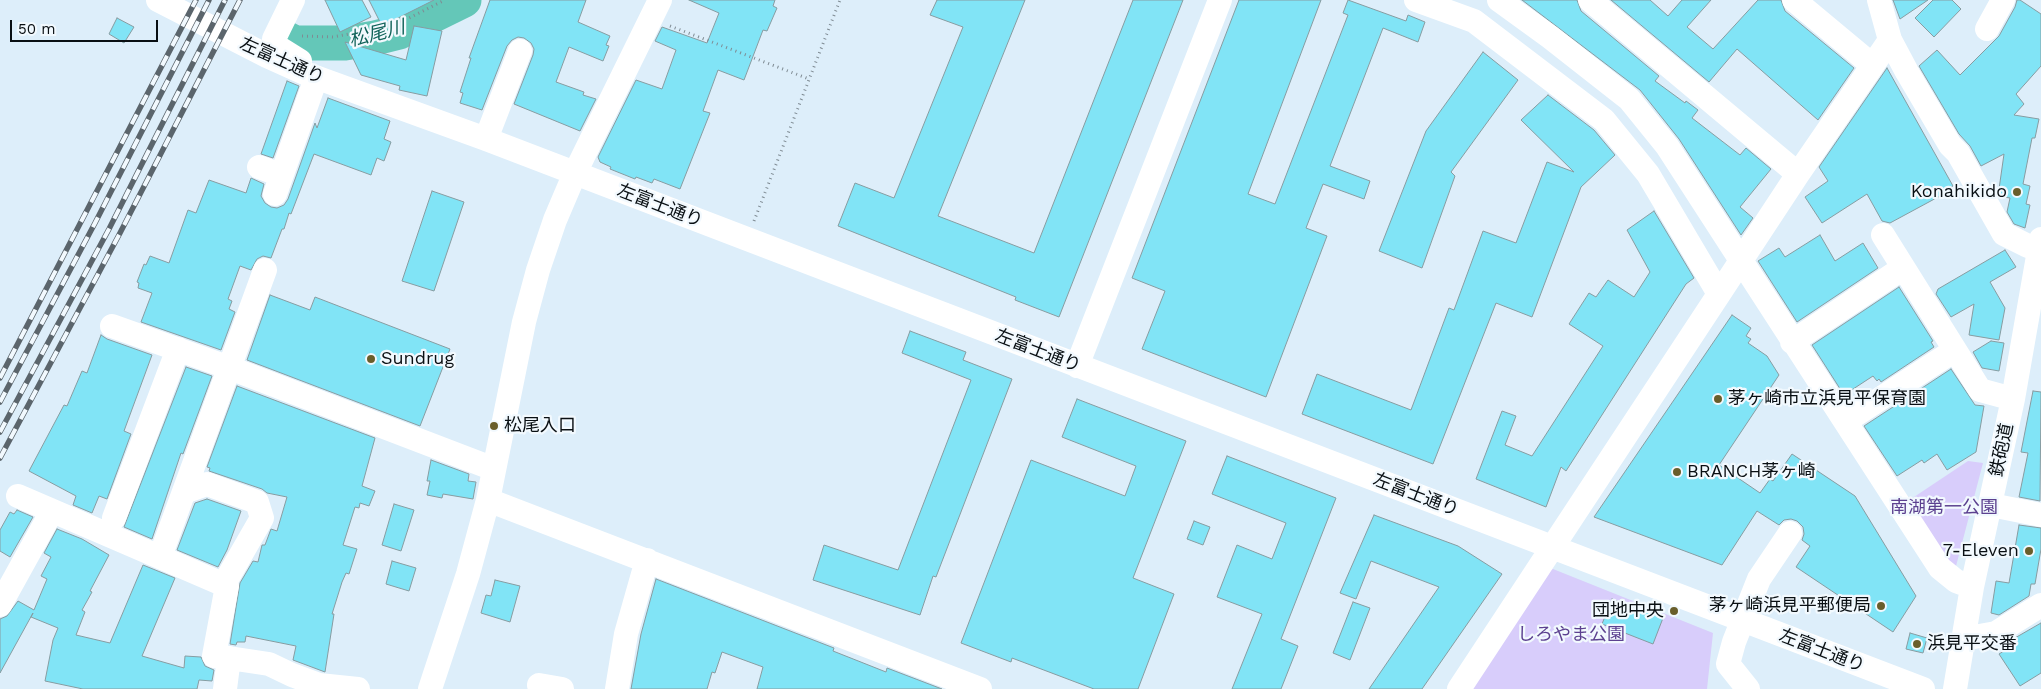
<!DOCTYPE html>
<meta charset="utf-8">
<style>
body{margin:0}
#map{position:relative;width:2041px;height:689px;overflow:hidden;background:#ddeefa;font-family:"Work Sans",sans-serif}
canvas{display:block}
.scale{position:absolute;left:10px;top:20px;width:148px;height:22px;box-sizing:border-box;border:2px solid #090f13;border-top:0;padding-left:6px;font-size:15px;line-height:18px;white-space:nowrap;color:#090f13;-webkit-text-stroke:4px #f2f9fe;paint-order:stroke}
</style>
<div id="map">
<canvas width="2041" height="689"></canvas>
<div class="scale">50 m</div>
</div>
<script>
const g = document.querySelector('canvas').getContext('2d');
g.lineJoin = 'round';
function fill(path, color) { g.fillStyle = color; g.fill(path, 'evenodd'); }
const shape = rows => new Path2D(rows.map(r => 'M' + r).join(''));
function stroke(path, color, width, dash) { g.strokeStyle = color; g.lineWidth = width; g.lineCap = dash ? 'butt' : 'round'; g.setLineDash(dash || []); g.stroke(path); }
function write(font, color, halo, rows, align = 'center') {
  g.font = font + ' "Work Sans","Noto Sans JP",sans-serif'; g.lineWidth = 4.5; g.setLineDash([]); g.textBaseline = 'middle'; g.strokeStyle = halo; g.fillStyle = color; for (const [text, x, y, turn = 0] of rows) {
    g.save(); g.translate(x, y); g.rotate((+turn || 0) * Math.PI / 180); g.textAlign = isNaN(turn) ? turn : align; if (halo) g.strokeText(text, 0, 0); g.fillText(text, 0, 0); g.restore();
  }
}
fill(shape([
 [1968,461,1983,463,1955,570,1908,501],
 [1553,569,1713,633,1707,689,1470,689,1549,571]
]), '#d8cdfb');
stroke(shape([
 [285,38,295,43,345,43,375,38,399,32,464,0]
]), '#64c7b8', 35);
const building = shape([
 [325,0,362,0,371,17,340,32,325,0],
 [369,0,434,0,382,26,369,0],
 [490,0,586,0,578,22,610,36,606,45,609,46,603,61,569,47,556,82,584,92,583,95,596,99,580,131,514,104,533,55,534,49,531,43,524,38,518,37,512,40,507,46,482,110,460,103,463,93,460,92,471,58,469,58,490,0],
 [689,0,775,0,773,6,777,8,767,31,763,30,744,80,718,70,703,111,710,113,680,189,654,179,652,183,636,177,635,179,610,169,611,167,600,162,598,157,636,80,662,89,676,50,655,41,662,27,707,43,719,13,689,0],
 [937,0,1025,0,938,216,1034,253,1133,0,1183,0,1059,317,1015,300,1016,297,838,226,855,183,894,198,963,27,930,15,937,0],
 [1239,0,1321,0,1248,194,1275,204,1348,15,1343,13,1348,0,1406,21,1408,15,1425,22,1418,42,1383,28,1330,166,1370,181,1364,199,1323,184,1306,228,1327,236,1266,397,1142,349,1165,291,1132,278,1239,0],
 [1522,0,1577,0,1581,11,1659,76,1655,81,1685,103,1686,101,1698,110,1692,118,1740,155,1746,148,1771,169,1740,207,1753,218,1741,235,1679,139,1640,90,1522,0],
 [1611,0,1650,0,1668,16,1682,0,1711,0,1687,27,1713,49,1758,0,1781,0,1785,11,1854,68,1818,120,1737,49,1709,82,1611,0],
 [1893,0,1928,0,1900,19,1893,0],
 [1933,0,1952,0,1961,9,1934,37,1915,18,1933,0],
 [2017,0,2020,0,2041,14,2041,66,2016,94,2024,104,2014,115,2039,119,2035,138,2032,138,2023,184,2030,186,2026,204,2030,205,2025,228,2014,224,2007,212,2010,198,1998,196,2004,154,1981,166,1970,146,1959,134,1919,66,1937,50,1960,75,1999,36,2015,7,2017,0],
 [117,18,134,27,124,43,109,34,117,18],
 [414,26,442,31,427,96,399,90,400,86,361,75,345,42,406,60,414,26],
 [1483,52,1518,80,1451,172,1455,176,1422,268,1379,251,1426,131,1483,52],
 [1887,68,1953,186,1940,194,1940,196,1890,223,1882,221,1867,194,1822,223,1805,197,1828,181,1819,167,1887,68],
 [287,81,299,86,273,158,261,154,287,81],
 [1548,95,1594,130,1615,155,1581,187,1532,317,1496,303,1433,464,1302,414,1317,374,1411,410,1449,308,1454,310,1483,231,1516,243,1547,162,1574,172,1521,120,1548,95],
 [328,98,390,121,384,139,391,142,384,161,377,158,371,175,314,154,291,214,289,213,284,229,282,229,271,258,263,256,257,259,251,270,240,266,228,299,232,301,229,309,235,312,221,350,141,322,152,293,138,288,139,283,137,282,144,264,146,265,150,256,169,263,188,210,196,213,209,180,246,193,251,178,264,184,261,196,265,203,271,207,277,208,284,205,288,199,315,123,317,128,328,98],
 [432,191,464,202,434,291,402,281,432,191],
 [1654,211,1694,278,1686,284,1566,471,1561,467,1546,507,1476,479,1502,411,1516,416,1505,445,1532,456,1603,346,1569,324,1589,293,1596,297,1608,280,1634,297,1650,272,1627,230,1654,211],
 [1820,235,1835,261,1863,243,1878,268,1797,322,1758,261,1779,248,1785,257,1820,235],
 [2005,250,2016,267,1990,282,2005,308,1999,340,1969,335,1974,304,1951,317,1936,294,1938,289,2005,250],
 [1899,287,1933,341,1931,342,1934,347,1881,382,1879,379,1877,381,1873,376,1844,395,1812,345,1899,287],
 [270,295,310,310,315,297,450,349,420,426,247,360,270,295],
 [1732,315,1751,328,1746,336,1751,339,1748,343,1767,356,1779,375,1719,465,1760,493,1770,479,1773,481,1792,454,1855,496,1916,596,1893,632,1796,567,1810,546,1802,540,1804,534,1803,527,1797,521,1791,519,1784,520,1779,525,1757,511,1722,565,1594,517,1732,315],
 [910,331,966,352,963,360,1012,379,936,577,933,576,920,615,813,580,824,545,898,570,971,380,902,353,910,331],
 [101,335,107,339,152,355,124,431,131,434,107,499,99,496,92,513,73,505,76,496,29,471,64,405,67,406,82,371,87,373,101,335],
 [1991,341,2004,343,1999,371,1982,368,1973,352,1991,341],
 [186,367,212,376,183,454,181,453,152,539,124,527,186,367],
 [1951,369,1975,405,1984,406,1976,452,1947,470,1937,454,1924,463,1922,460,1897,476,1864,426,1951,369],
 [237,386,375,438,362,486,375,491,369,506,360,503,359,508,355,507,343,545,357,549,349,574,346,573,342,582,332,614,334,614,325,672,293,660,296,646,246,636,245,642,237,642,236,645,230,644,240,583,253,561,258,562,262,545,265,545,271,529,277,531,287,497,267,493,262,489,209,471,210,468,207,467,237,386],
 [2033,391,2041,392,2040,501,2019,497,2028,453,2021,452,2033,391],
 [1077,399,1186,441,1133,578,1174,594,1138,689,1094,689,1012,658,1011,662,961,643,1031,460,1125,496,1136,466,1062,437,1077,399],
 [1227,456,1336,498,1281,639,1298,646,1281,689,1232,689,1262,614,1217,597,1237,545,1272,559,1286,523,1212,494,1227,456],
 [431,460,469,474,468,481,476,482,473,499,443,494,442,498,427,495,430,481,427,481,431,460],
 [207,499,241,511,227,550,218,567,177,550,195,503,207,499],
 [394,504,414,510,401,551,382,545,394,504],
 [17,510,33,517,10,557,0,551,0,530,10,512,14,514,17,510],
 [1374,515,1458,546,1502,574,1422,689,1369,689,1439,587,1371,561,1356,599,1340,593,1374,515],
 [1194,521,1210,527,1203,545,1187,539,1194,521],
 [2019,525,2041,528,2041,549,2035,584,2031,584,2029,596,1999,615,1991,613,1996,581,2009,583,2019,525],
 [57,529,82,539,109,555,90,591,92,592,82,610,85,612,76,635,110,643,143,565,175,578,142,656,184,668,185,656,201,657,205,666,214,670,212,681,199,680,197,689,83,689,45,681,53,640,58,628,31,617,33,613,0,673,0,619,7,616,18,601,34,610,47,579,41,576,51,557,44,553,57,529],
 [392,561,416,568,409,591,386,584,392,561],
 [656,579,834,648,833,651,886,672,887,668,942,689,757,689,763,667,722,652,715,673,712,672,707,689,631,689,641,634,656,579],
 [495,580,520,586,510,622,481,613,486,595,491,596,495,580],
 [1612,599,1663,618,1653,644,1602,624,1612,599],
 [1353,602,1370,608,1350,660,1333,653,1353,602],
 [2041,623,2041,673,2020,686,1999,654,2004,651,2001,646,2041,623],
 [1910,633,1927,638,1923,653,1906,649,1910,633]
]);
fill(building, '#81e4f6');
stroke(building, '#879ca1', 1);
stroke(shape([
 [670,26,809,79],
 [302,36,333,37,381,28,409,18,445,0],
 [754,221,840,0]
]), '#7f8b93', 3, [1, 4]);
stroke(shape([
 [158,0,267,56,307,74,486,139,1923,689],
 [293,0,274,39,276,46,300,61],
 [1416,0,1474,21,1604,120,1648,174,1719,294],
 [1499,0,1550,37,1629,99,1667,146,1940,568,1956,581,1972,587],
 [1590,0,1798,174],
 [1794,0,1872,65],
 [1879,0,1890,40],
 [1987,29,2003,0],
 [486,139,520,51],
 [259,167,281,175],
 [275,194,316,78],
 [1883,235,1980,390,2013,399],
 [112,326,230,368,494,469],
 [1792,342,1903,268],
 [1077,366,1220,0],
 [1846,421,1955,350],
 [184,492,207,484,257,502,262,518,224,584],
 [18,496,227,586,214,656,229,658],
 [488,500,980,689],
 [1991,505,2041,515],
 [114,518,178,349],
 [160,557,265,270],
 [0,605,52,511],
 [1963,639,1996,633,2041,605],
 [539,685,562,689],
 [225,689,229,658,269,664,292,675,319,685],
 [319,689,319,685,358,689],
 [430,689,468,574,488,500,524,322,538,270,555,220,575,173,660,0],
 [617,689,626,634,647,560],
 [1459,689,1798,174,1890,40,1907,72,1950,145,1958,153,2004,234,2026,245,2041,251],
 [1748,689,1728,664,1734,642,1759,579,1790,533],
 [1955,689,1972,587,2013,399,2041,239]
]), '#fff', 24);
const rail = shape([
 [0,378,196,0],
 [0,402,95,223,209,0],
 [0,432,109,229,225,0],
 [0,458,120,233,240,0]
]);
stroke(rail, '#5b656c', 5.5);
stroke(rail, '#f2f9fe', 4, [11]);
for (const [x, y, r, color] of [
 [2017,192,5,"#695e2b"],
 [371,359,5,"#695e2b"],
 [1718,399,5,"#695e2b"],
 [494,426,5,"#695e2b"],
 [1677,472,5,"#695e2b"],
 [2029,551,5,"#695e2b"],
 [1881,606,5,"#695e2b"],
 [1674,611,5,"#695e2b"],
 [1917,644,5,"#695e2b"]
]) { const dot = new Path2D(); dot.arc(x, y, r, 0, 2 * Math.PI); g.fillStyle = color; g.fill(dot); stroke(dot, '#f2f9fe', 2); }
write('18px', '#090f13', '#f2f9fe', [
 ["左富士通り",282,61,24],
 ["左富士通り",660,206,21],
 ["左富士通り",1038,351,21],
 ["鉄砲道",2002,450,-78],
 ["左富士通り",1416,495,21],
 ["左富士通り",1822,651,21]
]);
write('18px', '#090f13', '#f2f9fe', [
 ["Konahikido",2007,192,"right"],
 ["Sundrug",381,359],
 ["茅ヶ崎市立浜見平保育園",1728,399],
 ["松尾入口",504,426],
 ["BRANCH茅ヶ崎",1687,472],
 ["7-Eleven",2019,551,"right"],
 ["茅ヶ崎浜見平郵便局",1871,606,"right"],
 ["団地中央",1664,611,"right"],
 ["浜見平交番",1927,644]
], 'left');
write('18px', '#5c4190', '#f2f9fe', [
 ["南湖第一公園",1944,508],
 ["しろやま公園",1571,635]
]);
write('italic 19px', '#106359', '#f2f9fe', [
 ["松尾川",377,34,-14]
]);
</script>
